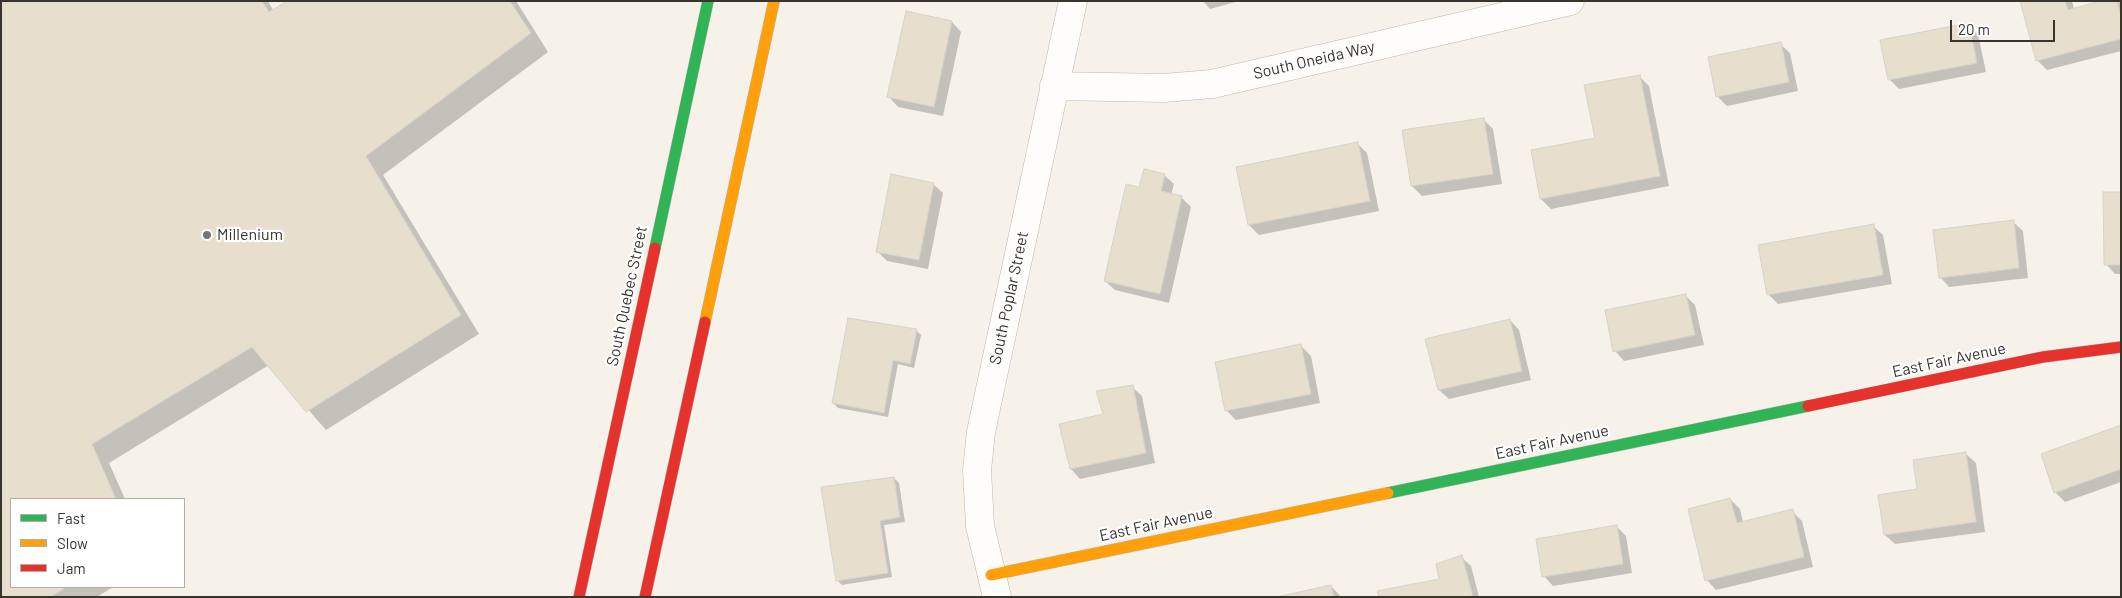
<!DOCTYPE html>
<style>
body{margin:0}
#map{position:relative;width:2122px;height:598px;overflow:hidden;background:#f6f2ea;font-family:Barlow,sans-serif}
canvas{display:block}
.frame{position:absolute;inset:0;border:2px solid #38352f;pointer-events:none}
.legend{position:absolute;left:10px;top:498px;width:175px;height:90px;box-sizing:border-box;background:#fff;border:1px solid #afaeac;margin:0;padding:6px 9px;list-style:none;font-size:15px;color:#38352f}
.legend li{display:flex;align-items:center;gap:10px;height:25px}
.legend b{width:25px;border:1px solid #afaeac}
.scale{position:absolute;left:1950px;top:20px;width:105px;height:22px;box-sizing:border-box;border:2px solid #38352f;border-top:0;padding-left:6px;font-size:15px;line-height:18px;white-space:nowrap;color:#38352f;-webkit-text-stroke:4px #fff;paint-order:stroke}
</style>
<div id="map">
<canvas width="2122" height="598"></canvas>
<div class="frame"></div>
<ul class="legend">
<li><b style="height:6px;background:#30b455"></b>Fast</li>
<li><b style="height:6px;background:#ff9f0a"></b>Slow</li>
<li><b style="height:6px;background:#e5322d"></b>Jam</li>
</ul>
<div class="scale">20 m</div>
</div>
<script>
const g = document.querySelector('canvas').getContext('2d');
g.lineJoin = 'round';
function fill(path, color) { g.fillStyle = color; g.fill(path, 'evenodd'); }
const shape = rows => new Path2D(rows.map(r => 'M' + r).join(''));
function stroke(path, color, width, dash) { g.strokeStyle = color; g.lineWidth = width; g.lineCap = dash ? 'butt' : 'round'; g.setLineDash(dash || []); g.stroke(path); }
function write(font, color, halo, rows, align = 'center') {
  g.font = font + ' Barlow,sans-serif'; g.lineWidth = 4.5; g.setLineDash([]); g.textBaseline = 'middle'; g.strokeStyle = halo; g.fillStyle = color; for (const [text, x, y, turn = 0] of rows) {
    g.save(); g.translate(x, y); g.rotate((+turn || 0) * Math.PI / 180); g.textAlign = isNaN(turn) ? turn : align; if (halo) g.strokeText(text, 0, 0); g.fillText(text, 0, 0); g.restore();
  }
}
fill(shape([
 [1,1,268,1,273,10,289,1,516,1,548,52,383,175,479,334,326,430,269,365,109,463,125,499,11,499,11,587,113,587,97,597,1,597],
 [1203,1,1239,1,1210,9],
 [2022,1,2072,1,2074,9,2105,1,2118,1,2121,4,2121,51,2047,70,2037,60],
 [952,22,961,32,943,116,898,107,889,97],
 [1968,24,1978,34,1986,72,1899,89,1889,79],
 [1780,44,1790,53,1798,91,1727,106,1717,96],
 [1639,76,1649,86,1669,186,1551,209,1541,199,1532,151,1596,139],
 [1483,119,1493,129,1502,184,1422,196,1412,186,1404,131],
 [1358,144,1367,153,1379,211,1259,235,1249,225,1238,168],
 [1164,175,1174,184,1171,195,1181,197,1191,207,1169,303,1115,290,1105,281,1140,189],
 [933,184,943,193,928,269,887,261,877,251],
 [2121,193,2121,274,2115,274,2106,264],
 [2013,222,2023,231,2028,278,1949,287,1940,277],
 [1873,226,1883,235,1892,284,1778,304,1768,294],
 [1685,295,1695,305,1704,345,1624,361,1615,351],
 [1510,320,1519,330,1531,380,1449,399,1439,390],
 [916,330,921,335,914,368,898,364,888,417,838,408,833,403],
 [1301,346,1311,356,1320,403,1236,420,1226,410],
 [1132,387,1142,396,1155,463,1080,479,1071,469,1061,425,1104,415],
 [2121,426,2121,482,2065,502,2055,492],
 [1966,454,1976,463,1985,532,1895,544,1885,535,1918,490],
 [894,478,899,483,905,522,884,525,892,577,842,585,837,580],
 [1730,499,1740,509,1743,522,1792,511,1802,521,1813,567,1716,590,1707,580],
 [1617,527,1626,536,1632,573,1553,586,1544,576],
 [1461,557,1471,566,1479,597,1380,597,1440,580],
 [1331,586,1341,597,1282,597]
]), '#0003');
const building = shape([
 [1,1,262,1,269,12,287,1,510,1,531,33,366,156,461,315,306,412,252,347,92,444,116,499,11,499,11,587,66,587,51,597,1,597,1,1],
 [2020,1,2065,1,2068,10,2100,1,2117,1,2121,16,2121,39,2036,61,2020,1],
 [906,11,952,21,934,107,887,97,906,11],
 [1969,23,1977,63,1888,80,1880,40,1969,23],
 [1781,42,1789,82,1716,97,1708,57,1781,42],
 [1640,75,1660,176,1540,199,1531,150,1595,138,1584,85,1640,75],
 [1484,118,1493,174,1411,186,1402,130,1484,118],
 [1358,142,1370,201,1248,225,1236,167,1358,142],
 [1144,169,1165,174,1161,191,1182,196,1160,294,1104,281,1126,184,1139,187,1144,169],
 [891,174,934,183,919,260,876,252,891,174],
 [2103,192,2121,192,2121,265,2104,265,2103,192],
 [2014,220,2019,268,1939,278,1933,230,2014,220],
 [1874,224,1883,275,1767,295,1758,245,1874,224],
 [1686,294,1695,335,1613,352,1605,310,1686,294],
 [848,318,917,329,910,364,893,360,884,413,832,403,848,318],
 [1510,319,1522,371,1438,390,1425,339,1510,319],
 [1301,344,1311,394,1225,411,1215,362,1301,344],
 [1133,385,1146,453,1070,469,1059,424,1103,414,1096,391,1133,385],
 [2121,425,2121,469,2054,493,2041,454,2121,425],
 [1966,452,1976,522,1884,535,1878,495,1917,489,1913,460,1966,452],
 [894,477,900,517,880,521,888,573,836,581,821,487,894,477],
 [1730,498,1737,523,1793,509,1804,557,1705,581,1688,509,1730,498],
 [1617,525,1623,564,1542,577,1536,539,1617,525],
 [1462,555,1473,597,1379,597,1377,591,1439,579,1436,564,1462,555],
 [1331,585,1334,597,1276,597,1331,585]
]);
fill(building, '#e7decd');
stroke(building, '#d6d2cb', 1);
const street = shape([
 [1054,86,1164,88,1212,84,1570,1],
 [997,597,980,526,977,470,981,432,1073,1]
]);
const fast = shape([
 [655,248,708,1],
 [1388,493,1808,406]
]);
const slow = shape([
 [705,322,774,1],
 [991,575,1388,493]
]);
const jam = shape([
 [1808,406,2043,357,2121,347],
 [579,597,655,248],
 [645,597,705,322]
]);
stroke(street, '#bbb8b1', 29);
stroke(fast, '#bbb8b1', 12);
stroke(slow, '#bbb8b1', 12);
stroke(jam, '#bbb8b1', 12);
stroke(street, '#fefdfc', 28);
stroke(fast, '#30b455', 11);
stroke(slow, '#ff9f0a', 11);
stroke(jam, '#e5322d', 11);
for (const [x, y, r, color] of [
 [207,235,5,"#7a7770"]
]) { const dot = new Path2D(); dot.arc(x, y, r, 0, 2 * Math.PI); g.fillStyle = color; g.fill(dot); stroke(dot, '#fff', 2); }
write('16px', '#38352f', '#fff', [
 ["South Oneida Way",1314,60,-13],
 ["South Quebec Street",627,296,-78],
 ["South Poplar Street",1009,298,-78],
 ["East Fair Avenue",1949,360,-12],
 ["East Fair Avenue",1552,442,-12],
 ["East Fair Avenue",1156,524,-12]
]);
write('16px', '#38352f', '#fff', [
 ["Millenium",217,235]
], 'left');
</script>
